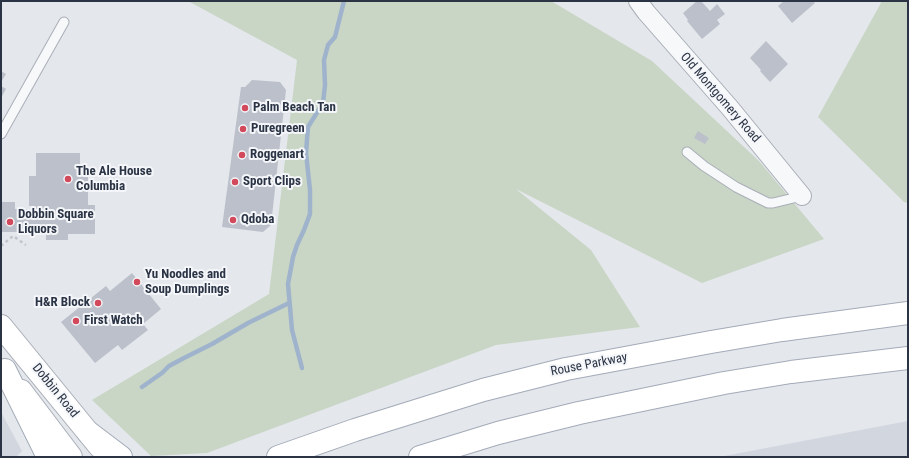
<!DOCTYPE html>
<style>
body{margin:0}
#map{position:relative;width:909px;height:458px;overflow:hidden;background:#e4e7ec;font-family:"Roboto Condensed",sans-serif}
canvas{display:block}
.frame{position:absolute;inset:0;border:2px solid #2b3445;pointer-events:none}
</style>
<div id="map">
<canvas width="909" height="458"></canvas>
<div class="frame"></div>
</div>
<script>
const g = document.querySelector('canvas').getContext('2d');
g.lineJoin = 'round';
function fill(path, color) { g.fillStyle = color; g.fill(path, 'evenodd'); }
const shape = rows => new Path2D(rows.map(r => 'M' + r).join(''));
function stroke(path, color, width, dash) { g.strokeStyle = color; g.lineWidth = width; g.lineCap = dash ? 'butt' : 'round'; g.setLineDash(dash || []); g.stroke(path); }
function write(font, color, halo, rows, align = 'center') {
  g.font = font + ' "Roboto Condensed",sans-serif'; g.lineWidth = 4; g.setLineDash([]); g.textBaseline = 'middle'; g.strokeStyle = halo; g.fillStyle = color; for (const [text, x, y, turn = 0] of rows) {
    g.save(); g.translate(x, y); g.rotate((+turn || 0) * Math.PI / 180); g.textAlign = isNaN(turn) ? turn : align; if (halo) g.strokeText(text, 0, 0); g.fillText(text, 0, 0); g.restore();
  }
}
fill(shape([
 [1,412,22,451,16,457,1,457],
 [908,421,908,457,719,457]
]), '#d2d6de');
fill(shape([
 [188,1,551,1,652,61,759,161,824,239,702,283,516,189,591,250,640,327,496,345,207,453,151,456,92,400,269,294,297,60],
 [882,1,908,1,908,203,904,202,818,117]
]), '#c9d6c5');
stroke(shape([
 [302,368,292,330,288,284,293,257,297,245,304,230,310,214,310,190,306,153,308,127,323,103,325,85,324,60,328,45,335,37,344,1],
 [142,387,162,373,169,366,184,358,212,344,248,323,289,303]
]), '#9fb4cc', 4.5);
fill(shape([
 [697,1,701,1,710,11,717,4,725,14,717,20,720,24,702,39,687,21,688,20,683,13],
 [784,1,813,1,815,3,792,23,778,6],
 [766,41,788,64,770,82,760,71,761,70,750,58],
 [1,71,6,74,1,82],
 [252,80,280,82,286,90,271,225,263,232,222,227,241,87,245,87],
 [1,86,6,89,1,98],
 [698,131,709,138,705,144,694,138],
 [36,153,80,153,80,172,88,173,88,205,95,205,95,234,68,234,68,240,46,240,46,234,29,234,29,232,1,232,1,202,15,202,15,209,34,209,34,206,29,206,29,176,36,176],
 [132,273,161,309,143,324,148,330,122,350,118,345,95,363,61,322,106,286,110,291]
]), '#bbc0ca');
const lane = shape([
 [1,134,64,22],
 [687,152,704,166,736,187,768,203,773,203,802,196]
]);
const street = shape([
 [638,1,646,12,730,108,802,196]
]);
const secondary = shape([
 [1,326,100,447],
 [21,391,71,457]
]);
const primary = shape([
 [5,370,48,457],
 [88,432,121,457],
 [278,457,355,430,483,390,566,369,711,342,782,330,908,313],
 [420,457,498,433,579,413,724,383,791,372,908,358]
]);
stroke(lane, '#a9aeb7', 11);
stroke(street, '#a9aeb7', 20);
stroke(secondary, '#a9aeb7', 24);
stroke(primary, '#a3abb8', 24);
stroke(shape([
 [1,246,13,236,26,245]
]), '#c2c5cb', 2.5, [3, 3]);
stroke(lane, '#f7f8fa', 9);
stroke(street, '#f7f8fa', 18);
stroke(secondary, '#fff', 22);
stroke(primary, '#fff', 22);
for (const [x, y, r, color] of [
 [245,108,4,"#d1495b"],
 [243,129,4,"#d1495b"],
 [242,155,4,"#d1495b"],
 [68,179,4,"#d1495b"],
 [235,182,4,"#d1495b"],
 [233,220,4,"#d1495b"],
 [10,222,4,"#d1495b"],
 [137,282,4,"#d1495b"],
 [98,303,4,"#d1495b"],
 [76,321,4,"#d1495b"]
]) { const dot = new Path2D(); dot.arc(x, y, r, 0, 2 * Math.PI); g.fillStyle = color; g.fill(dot); stroke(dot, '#f4f6f9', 1.5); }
write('13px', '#2b3445', '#f4f6f9', [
 ["Old Montgomery Road",720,98,49],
 ["Rouse Parkway",589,365,-11],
 ["Dobbin Road",55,391,51]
]);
write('bold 13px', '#2b3445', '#f4f6f9', [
 ["Palm Beach Tan",253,108],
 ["Puregreen",251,129],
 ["Roggenart",250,155],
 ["The Ale House",76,172],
 ["Columbia",76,187],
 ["Sport Clips",243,182],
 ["Dobbin Square",18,215],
 ["Liquors",18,230],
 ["Qdoba",241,220],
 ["Yu Noodles and",145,275],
 ["Soup Dumplings",145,290],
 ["H&R Block",90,303,"right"],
 ["First Watch",84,321]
], 'left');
</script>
